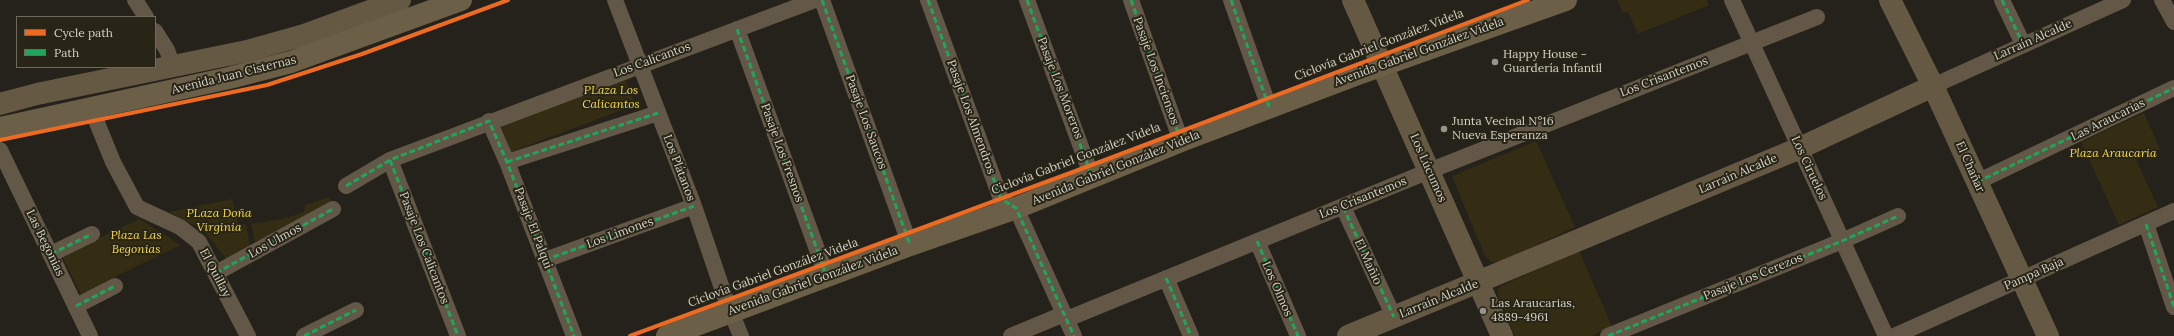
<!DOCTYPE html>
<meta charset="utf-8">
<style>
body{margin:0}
#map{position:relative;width:2174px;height:336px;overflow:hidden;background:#24221a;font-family:Lora,serif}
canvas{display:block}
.legend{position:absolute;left:16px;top:16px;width:140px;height:52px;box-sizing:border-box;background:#282516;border:1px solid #6d6a5e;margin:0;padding:5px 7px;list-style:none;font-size:12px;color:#d4d2c9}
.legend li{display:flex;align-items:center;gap:8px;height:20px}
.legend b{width:20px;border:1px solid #6d6a5e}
</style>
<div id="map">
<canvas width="2174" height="336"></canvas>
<ul class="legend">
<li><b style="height:5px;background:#ed6a23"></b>Cycle path</li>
<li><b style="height:5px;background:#20a55d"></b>Path</li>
</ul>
</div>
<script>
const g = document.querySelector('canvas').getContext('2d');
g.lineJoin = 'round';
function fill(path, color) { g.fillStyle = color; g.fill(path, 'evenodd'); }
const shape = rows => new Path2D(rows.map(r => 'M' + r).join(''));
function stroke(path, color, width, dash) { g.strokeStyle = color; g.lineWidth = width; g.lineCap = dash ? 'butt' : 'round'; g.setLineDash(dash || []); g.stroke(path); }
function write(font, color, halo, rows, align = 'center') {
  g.font = font + ' Lora,serif'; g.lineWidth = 4; g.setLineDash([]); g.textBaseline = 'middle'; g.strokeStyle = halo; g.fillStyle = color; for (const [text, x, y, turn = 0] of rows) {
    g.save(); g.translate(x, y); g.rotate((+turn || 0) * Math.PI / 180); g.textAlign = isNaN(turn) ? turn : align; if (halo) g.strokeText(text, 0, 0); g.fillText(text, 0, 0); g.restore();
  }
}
fill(shape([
 [1617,0,1707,0,1709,5,1638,34,1628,12,1623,13],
 [624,76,635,105,511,152,500,125],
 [2144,113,2160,149,2136,160,2158,207,2119,225,2081,142],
 [1536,141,1575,227,1498,263,1490,261,1485,256,1452,176],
 [329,197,334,205,256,246,251,224,282,219,304,212,305,205],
 [232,199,238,225,246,224,250,247,227,260,203,230,169,212],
 [139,219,181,245,104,282,105,286,82,297,62,256],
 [1579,251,1612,326,1591,336,1515,336,1498,295,1498,290,1501,286]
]), '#342d13');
stroke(shape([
 [135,0,146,17],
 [615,0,694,206,726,300,741,336],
 [822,0,910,245],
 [928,0,1001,199,1016,208,1074,336],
 [1027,0,1092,177],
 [1131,0,1181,141],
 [1231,0,1269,107],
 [1732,0,1886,336],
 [2002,0,2023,44],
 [2162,0,2174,22],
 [737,29,827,277],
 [155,31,167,50,173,66],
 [1933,86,2123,0],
 [91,108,113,162,137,207,180,227,199,242,248,336],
 [489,121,507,162,574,336],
 [0,150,90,336],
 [390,160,458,336],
 [507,162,658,113],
 [1977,182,2174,88],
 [346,186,390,160,815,0],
 [1343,207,1394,317],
 [2146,224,2174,307],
 [1257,241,1298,336],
 [51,254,92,234],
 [545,260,694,206],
 [216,273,333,209],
 [1166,278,1191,336],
 [76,306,115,286],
 [1067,319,1429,171,1817,17],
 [304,336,356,310],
 [1011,336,1064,314],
 [1608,336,1842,241,1898,216],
 [1894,336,2174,211]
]), '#635847', 16);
stroke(shape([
 [1353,0,1502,336],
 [1890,0,1933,86,2048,336],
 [0,104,37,94,247,51,304,35,400,0],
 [1348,336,1800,148,1933,86]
]), '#655944', 22);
stroke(shape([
 [0,128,229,78,291,62,461,0],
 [667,336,910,245,1016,208,1181,141,1358,74,1566,0]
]), '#6c5f47', 22);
stroke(shape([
 [822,0,910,245],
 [928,0,1001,199,1016,208,1074,336],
 [1027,0,1092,177],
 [1131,0,1181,141],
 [1231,0,1269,107],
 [2002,0,2023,44],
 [737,29,827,277],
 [390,160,458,336],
 [507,162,658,113],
 [1977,182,2174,88],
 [346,186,390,160,489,121,507,162,574,336],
 [1343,207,1394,317],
 [2146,224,2174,307],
 [1257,241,1298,336],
 [51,254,92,234],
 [545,260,694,206],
 [216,273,333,209],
 [1166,278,1191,336],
 [76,306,115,286],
 [304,336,356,310],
 [1608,336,1842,241,1898,216]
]), '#20a55d', 3, [6, 3]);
stroke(shape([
 [0,140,267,85,362,54,508,0],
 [630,336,1089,166,1528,0]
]), '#ed6a23', 4);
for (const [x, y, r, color] of [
 [1495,62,4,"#96948c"],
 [1444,129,4,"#96948c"],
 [1483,311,4,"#96948c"]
]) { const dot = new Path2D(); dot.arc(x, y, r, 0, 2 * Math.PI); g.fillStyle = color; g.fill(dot); stroke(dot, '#282516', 1.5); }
write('12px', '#d4d2c9', '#282516', [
 ["Larraín Alcalde",2033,40,-24],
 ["Ciclovía Gabriel González Videla",1379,45,-21],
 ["Avenida Gabriel González Videla",1419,52,-20],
 ["Los Calicantos",652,60,-20],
 ["Pasaje Los Inciensos",1156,71,70],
 ["Avenida Juan Cisternas",234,75,-14],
 ["Los Crisantemos",1664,77,-21],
 ["Pasaje Los Moreros",1060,88,69],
 ["Pasaje Los Almendros",971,117,70],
 ["Las Araucarias",2108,120,-26],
 ["Pasaje Los Saucos",866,122,70],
 ["Pasaje Los Fresnos",782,153,70],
 ["Ciclovía Gabriel González Videla",1076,159,-21],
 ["El Chañar",1970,167,66],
 ["Los Plátanos",679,168,69],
 ["Avenida Gabriel González Videla",1116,168,-22],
 ["Los Lúcumos",1428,168,66],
 ["Los Ciruelos",1809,168,65],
 ["Larraín Alcalde",1738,174,-23],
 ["Los Crisantemos",1363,198,-22],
 ["Pasaje El Palqui",533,228,69],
 ["Los Limones",620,233,-20],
 ["Los Ulmos",275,241,-29],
 ["Las Begonias",45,243,64],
 ["Pasaje Los Calicantos",424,248,69],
 ["El Mañio",1368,262,65],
 ["El Quillay",215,273,62],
 ["Ciclovía Gabriel González Videla",773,273,-20],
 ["Pampa Baja",2034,274,-24],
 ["Pasaje Los Cerezos",1753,277,-22],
 ["Avenida Gabriel González Videla",813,281,-20],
 ["Los Olmos",1277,289,66],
 ["Larraín Alcalde",1439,299,-22]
]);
write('12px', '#d4d2c9', '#282516', [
 ["Happy House -",1503,55],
 ["Guardería Infantil",1503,69],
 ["Junta Vecinal N°16",1452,122],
 ["Nueva Esperanza",1452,136],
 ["Las Araucarias,",1491,304],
 ["4889-4961",1491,318]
], 'left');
write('italic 12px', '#f6d94d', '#282516', [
 ["PLaza Los",611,91],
 ["Calicantos",611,105],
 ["Plaza Araucaria",2113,154],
 ["PLaza Doña",219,214],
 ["Virginia",219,228],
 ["Plaza Las",136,236],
 ["Begonias",136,250]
]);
</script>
